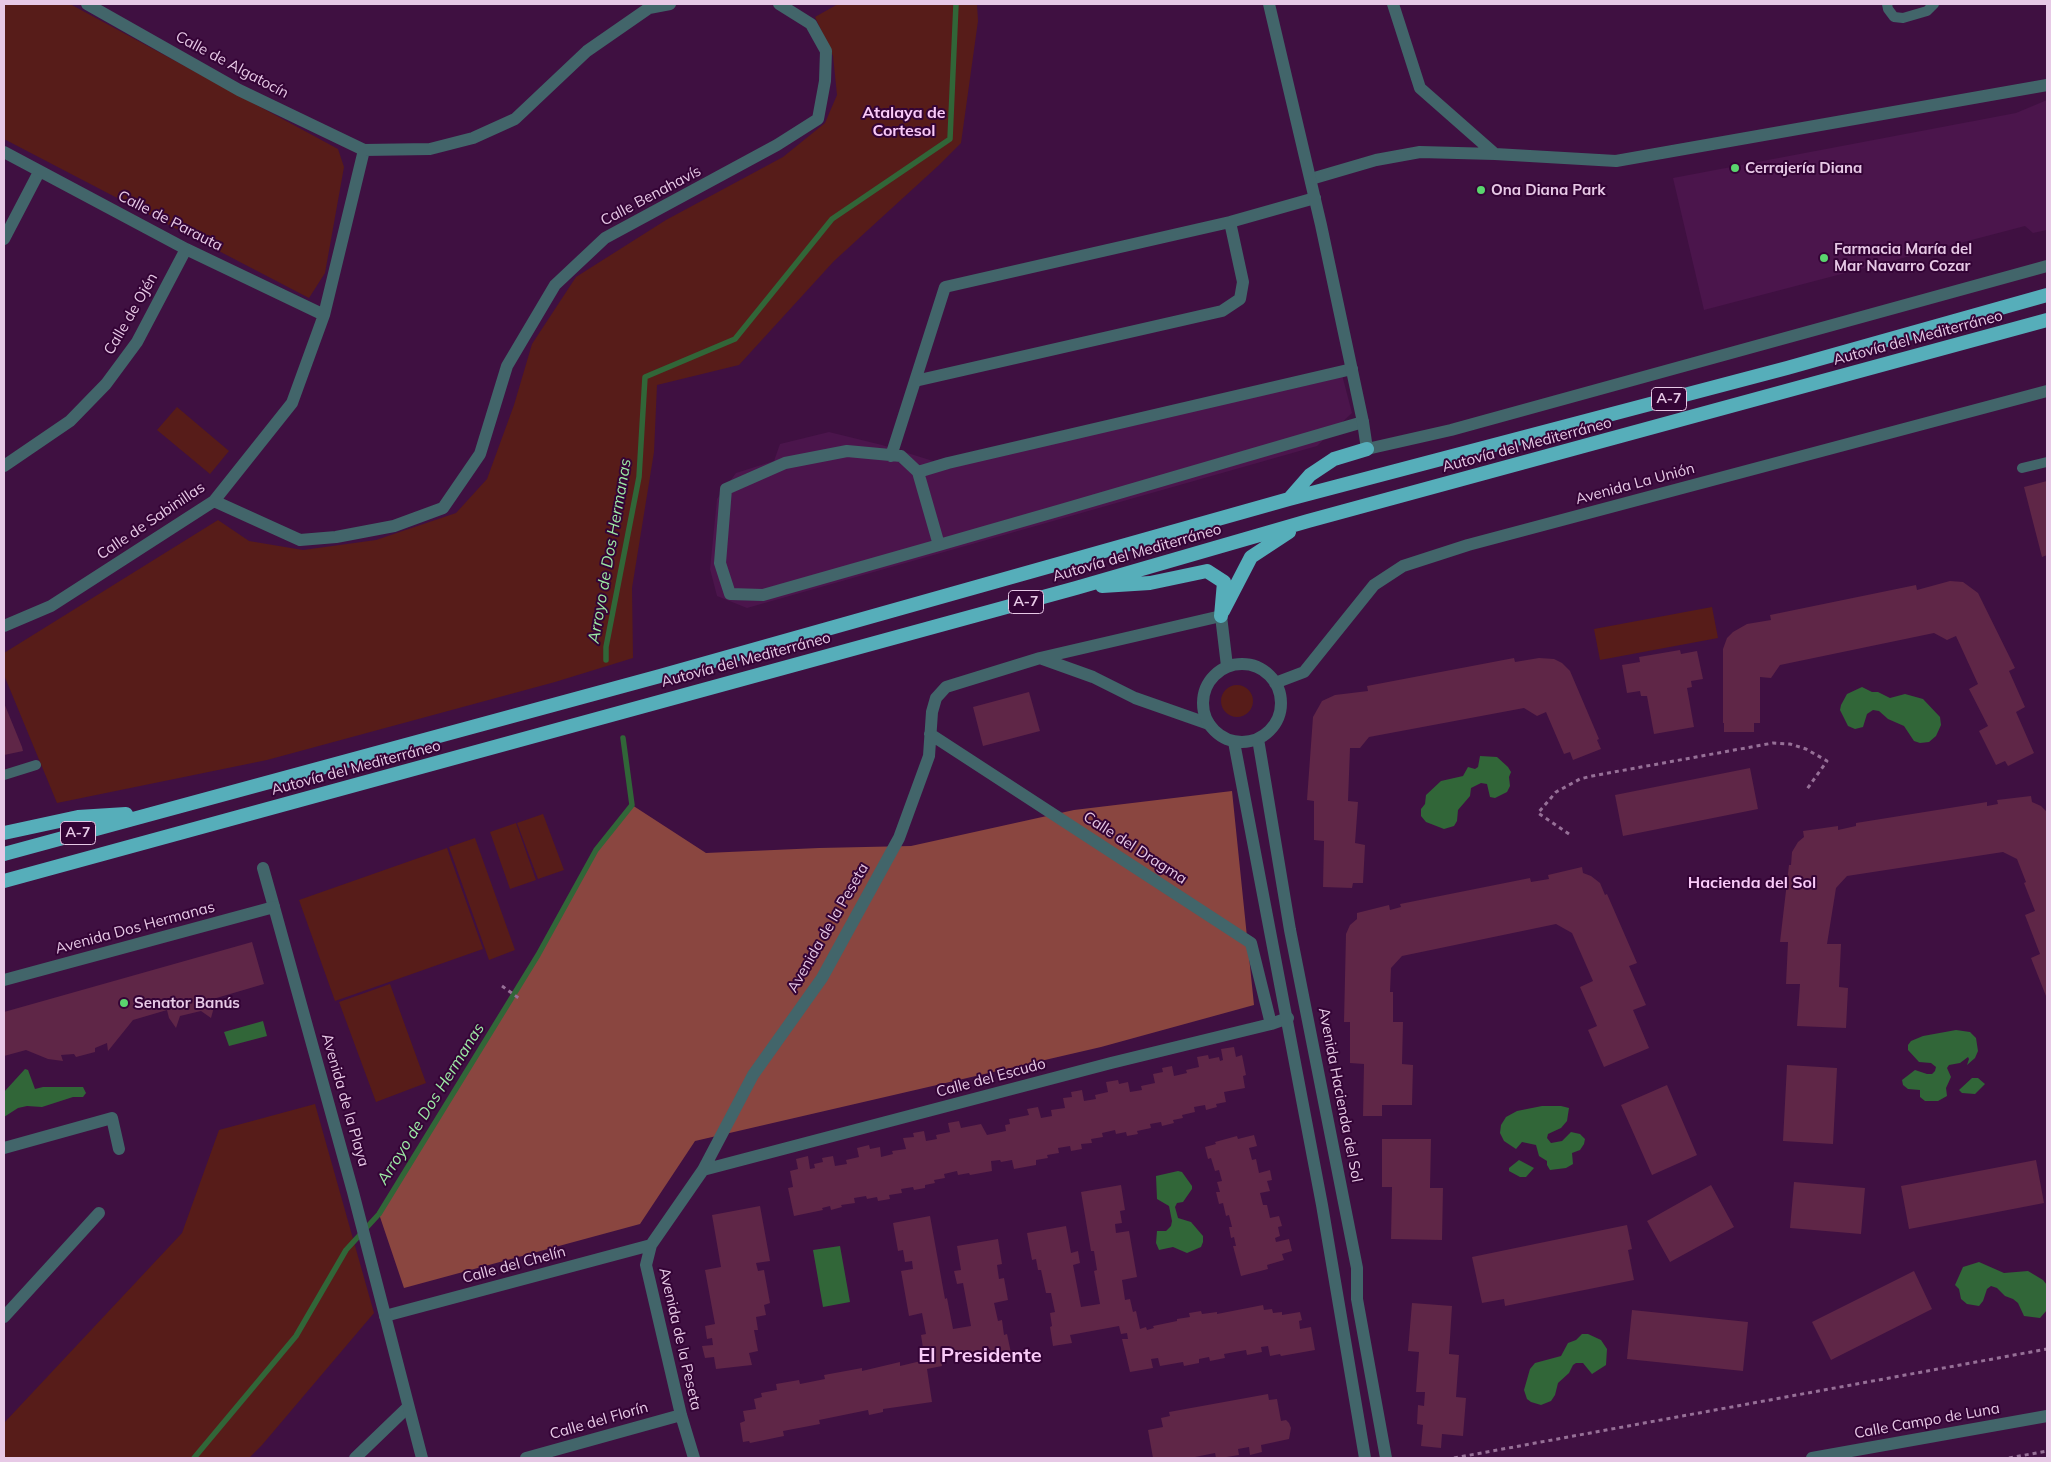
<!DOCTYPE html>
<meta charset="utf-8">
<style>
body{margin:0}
#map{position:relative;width:2051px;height:1462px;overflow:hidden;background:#3f1041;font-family:Mulish,sans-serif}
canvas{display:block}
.frame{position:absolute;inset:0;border:5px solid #e7c9e6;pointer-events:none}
</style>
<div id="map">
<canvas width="2051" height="1462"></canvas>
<div class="frame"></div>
</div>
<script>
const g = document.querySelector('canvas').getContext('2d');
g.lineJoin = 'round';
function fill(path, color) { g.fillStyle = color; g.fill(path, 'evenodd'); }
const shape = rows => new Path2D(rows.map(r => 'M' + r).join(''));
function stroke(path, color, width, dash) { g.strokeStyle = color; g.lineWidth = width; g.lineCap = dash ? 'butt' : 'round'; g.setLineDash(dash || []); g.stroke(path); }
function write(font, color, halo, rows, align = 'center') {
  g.font = font + ' Mulish,sans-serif'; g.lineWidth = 4; g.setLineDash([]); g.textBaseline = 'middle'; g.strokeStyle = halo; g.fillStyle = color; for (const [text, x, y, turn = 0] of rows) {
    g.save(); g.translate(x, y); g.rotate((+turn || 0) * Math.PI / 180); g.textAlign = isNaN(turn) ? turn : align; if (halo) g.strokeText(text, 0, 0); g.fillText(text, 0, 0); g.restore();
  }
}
fill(shape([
 [2047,100,2047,230,2033,233,2025,226,1704,310,1673,178,2016,113],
 [1340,367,1352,413,1317,446,747,608,717,596,710,569,717,499,736,473,774,461,780,444,829,432,882,445,933,461]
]), '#4b154c');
fill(shape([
 [4,4,70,4,338,149,344,167,325,273,309,298,4,139],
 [838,4,977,4,978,21,961,143,938,166,834,261,739,365,657,385,654,452,632,588,633,658,555,682,267,760,57,803,4,675,4,653,218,520,249,541,303,550,376,540,456,513,487,479,514,405,532,344,576,277,666,220,783,157,825,123,837,95,833,56,815,17],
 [177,407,229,451,210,474,157,430],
 [1712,607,1718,638,1600,660,1594,629],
 '1221 701a16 16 0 1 1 32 0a16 16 0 1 1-32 0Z',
 [543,814,564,870,538,879,517,823],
 [516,823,536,880,510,889,490,832],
 [475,838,515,950,489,960,449,847],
 [447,848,483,949,335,1001,299,900],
 [390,984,426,1083,376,1102,339,1002],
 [315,1104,374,1313,262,1445,249,1458,4,1458,4,1423,182,1233,219,1130]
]), '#571c19');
fill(shape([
 [1232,791,1254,1005,1101,1047,695,1141,640,1224,404,1288,379,1214,538,955,596,850,632,805,706,853,819,848,911,846,1074,810]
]), '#8a4640');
fill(shape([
 [1862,687,1872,692,1878,692,1890,698,1905,694,1923,699,1940,717,1941,725,1936,736,1929,742,1920,743,1914,741,1904,726,1888,719,1879,711,1873,710,1867,714,1863,727,1855,729,1848,726,1840,710,1841,705,1847,694],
 [1480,756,1497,757,1508,767,1511,772,1509,777,1510,786,1507,792,1495,798,1490,797,1487,784,1481,783,1471,788,1470,796,1458,810,1457,821,1454,826,1444,829,1426,822,1421,816,1421,809,1425,804,1426,795,1441,781,1463,776,1468,767,1475,769,1478,767],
 [263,1021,267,1036,229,1046,224,1032],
 [1956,1030,1970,1032,1976,1038,1978,1051,1975,1058,1967,1065,1969,1059,1968,1057,1960,1063,1949,1065,1947,1068,1951,1077,1946,1088,1947,1096,1938,1101,1925,1101,1920,1097,1920,1090,1908,1089,1903,1085,1902,1080,1915,1070,1927,1074,1932,1074,1935,1071,1936,1067,1931,1063,1919,1062,1908,1050,1908,1045,1911,1041,1923,1036],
 [25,1069,28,1070,35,1089,43,1087,83,1087,86,1093,83,1097,73,1097,42,1107,27,1106,18,1108,4,1117,4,1092],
 [1972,1078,1978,1078,1985,1084,1975,1094,1962,1093,1959,1090],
 [1542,1106,1561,1106,1569,1108,1567,1121,1561,1128,1548,1134,1547,1138,1551,1143,1562,1141,1571,1132,1580,1134,1585,1139,1584,1144,1580,1150,1572,1153,1573,1164,1566,1168,1550,1170,1547,1165,1547,1161,1539,1156,1536,1145,1522,1142,1516,1149,1504,1141,1500,1133,1501,1125,1506,1117,1517,1111],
 [1519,1160,1534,1168,1526,1177,1520,1177,1509,1171,1509,1168],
 [1178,1171,1182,1172,1192,1186,1192,1189,1183,1202,1177,1203,1175,1207,1178,1218,1191,1222,1203,1236,1203,1242,1201,1247,1187,1253,1173,1247,1159,1250,1156,1243,1157,1231,1166,1231,1171,1226,1172,1221,1169,1206,1157,1199,1156,1176],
 [840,1246,850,1302,823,1307,813,1250],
 [1979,1262,2004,1273,2028,1271,2043,1280,2047,1285,2047,1310,2040,1318,2024,1316,2018,1303,2013,1299,2005,1296,1997,1288,1991,1286,1987,1289,1983,1301,1979,1306,1967,1304,1961,1299,1959,1289,1955,1285,1963,1267],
 [1582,1334,1588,1334,1601,1340,1607,1349,1606,1365,1592,1374,1583,1363,1576,1363,1573,1365,1569,1373,1558,1383,1555,1395,1551,1401,1541,1405,1531,1402,1527,1399,1524,1390,1530,1369,1535,1363,1561,1356,1568,1343,1576,1340]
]), '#316638');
stroke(shape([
 [606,660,606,647,639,477,645,377,735,339,832,219,950,139,956,4],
 [194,1458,296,1336,346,1250,379,1214,538,955,596,850,632,805,623,738]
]), '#316638', 5.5);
fill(shape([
 [2047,481,2047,555,2042,557,2024,487],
 [1950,581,1963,582,1978,593,2015,668,2009,671,2025,707,2016,712,2034,753,2008,766,2005,761,1996,765,1979,731,1988,726,1969,689,1978,684,1956,636,1947,640,1934,633,1780,665,1771,678,1760,677,1760,723,1754,723,1754,732,1724,732,1724,723,1723,723,1723,649,1727,638,1733,632,1747,624,1771,620,1770,615,1916,585,1917,590],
 [1680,650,1681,654,1697,651,1703,679,1691,681,1692,687,1687,688,1694,727,1654,734,1647,696,1641,696,1640,691,1627,693,1622,665,1640,662,1639,657],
 [1514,658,1515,662,1539,658,1554,659,1562,663,1570,671,1599,739,1597,740,1601,749,1573,760,1570,752,1564,754,1546,712,1537,716,1524,708,1369,737,1360,748,1350,748,1348,801,1358,802,1355,843,1365,845,1363,883,1353,883,1352,888,1323,887,1324,841,1314,840,1314,801,1307,800,1313,717,1322,701,1335,695,1368,691,1367,686],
 [1029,692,1040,731,983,746,973,707],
 [4,703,22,747,23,751,4,755],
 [1750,768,1758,809,1623,836,1615,795],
 [2031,796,2032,802,2041,806,2047,812,2047,995,2046,996,2031,958,2040,954,2025,915,2035,911,2024,883,2026,882,2017,859,2003,852,1847,876,1836,888,1827,944,1841,944,1839,987,1848,988,1846,1028,1797,1026,1800,984,1786,984,1788,942,1780,942,1789,865,1791,865,1792,852,1798,842,1804,837,1803,831,1838,826,1838,830,1856,826,1856,823,1987,802,1987,806,1998,804,1997,800],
 [1582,867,1583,873,1591,876,1600,883,1605,895,1607,894,1637,963,1629,966,1646,1005,1633,1010,1649,1048,1604,1067,1588,1030,1597,1026,1580,987,1593,981,1572,933,1556,924,1402,956,1391,968,1390,992,1393,992,1393,1022,1403,1022,1402,1064,1413,1065,1412,1105,1382,1105,1382,1116,1363,1116,1364,1064,1350,1063,1350,1022,1344,1022,1346,934,1350,925,1357,919,1357,913,1389,905,1390,910,1401,907,1400,904,1530,878,1531,882,1549,879,1548,875],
 [252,942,264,984,213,999,214,1007,211,1018,201,1011,180,1016,176,1028,169,1018,167,1010,133,1020,108,1051,107,1043,95,1048,95,1052,76,1057,74,1054,61,1055,63,1061,48,1059,26,1050,4,1056,4,1012],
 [1234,1047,1236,1057,1242,1055,1246,1075,1243,1076,1245,1088,1224,1092,1226,1102,1216,1104,1217,1107,1206,1110,1205,1105,1194,1107,1195,1112,1182,1115,1183,1118,1173,1120,1174,1123,1162,1126,1161,1122,1150,1124,1151,1128,1137,1131,1138,1134,1127,1136,1126,1132,1116,1134,1115,1130,1102,1133,1103,1137,1091,1139,1092,1143,1081,1144,1082,1149,1071,1151,1070,1146,1058,1148,1059,1153,1047,1155,1048,1158,1036,1160,1036,1165,1014,1169,1012,1160,1001,1162,1000,1160,991,1161,992,1171,970,1175,969,1173,958,1175,957,1171,944,1174,945,1178,934,1180,935,1183,925,1185,925,1188,914,1190,913,1187,901,1189,902,1193,889,1195,890,1199,878,1201,877,1197,867,1199,866,1196,854,1198,855,1203,841,1205,842,1207,831,1210,830,1206,822,1208,823,1210,794,1216,788,1188,793,1187,790,1171,798,1169,796,1159,808,1156,810,1169,815,1168,814,1164,823,1162,822,1158,833,1156,835,1166,847,1164,846,1160,859,1157,857,1148,869,1145,870,1149,880,1147,881,1157,893,1154,892,1151,906,1149,903,1138,914,1137,913,1133,924,1131,926,1141,937,1139,936,1135,950,1132,948,1123,959,1121,961,1128,981,1124,987,1135,1006,1131,1005,1125,1010,1124,1009,1119,1029,1115,1027,1109,1038,1107,1041,1118,1052,1116,1051,1110,1065,1108,1063,1098,1072,1097,1071,1092,1082,1090,1084,1101,1096,1099,1095,1095,1108,1092,1106,1082,1118,1080,1119,1084,1128,1082,1130,1092,1142,1090,1141,1086,1155,1083,1153,1074,1163,1072,1162,1068,1172,1066,1174,1076,1187,1073,1186,1070,1199,1067,1197,1057,1208,1055,1209,1059,1219,1057,1220,1061,1223,1060,1221,1049],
 [1787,1065,1837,1068,1833,1144,1783,1141],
 [1667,1085,1697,1155,1652,1175,1621,1105],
 [1254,1135,1257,1146,1249,1148,1252,1160,1256,1159,1259,1173,1270,1170,1272,1180,1267,1181,1270,1191,1260,1193,1263,1205,1267,1205,1270,1218,1279,1216,1282,1226,1278,1227,1280,1236,1275,1238,1276,1242,1289,1239,1292,1251,1282,1254,1284,1260,1267,1265,1268,1269,1241,1276,1233,1246,1236,1246,1234,1237,1231,1238,1229,1227,1232,1227,1229,1215,1226,1216,1223,1203,1219,1204,1216,1192,1220,1192,1217,1182,1222,1181,1219,1170,1215,1171,1211,1158,1208,1159,1205,1147,1216,1144,1215,1142,1237,1136,1238,1139],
 [1382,1139,1431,1139,1430,1188,1443,1188,1442,1240,1391,1239,1392,1187,1382,1187],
 [2036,1160,2044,1203,1909,1229,1901,1186],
 [1794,1182,1865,1188,1861,1234,1790,1228],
 [1121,1185,1125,1210,1120,1211,1122,1223,1115,1224,1116,1233,1129,1231,1137,1277,1122,1280,1125,1300,1130,1299,1133,1312,1136,1311,1140,1329,1146,1327,1147,1330,1154,1328,1153,1326,1177,1321,1177,1319,1190,1317,1189,1313,1201,1311,1202,1314,1217,1312,1217,1314,1263,1305,1264,1310,1272,1309,1273,1313,1282,1312,1282,1315,1300,1312,1302,1320,1299,1321,1300,1329,1311,1327,1315,1350,1281,1356,1280,1354,1270,1356,1268,1346,1261,1347,1262,1352,1247,1355,1246,1350,1224,1354,1225,1358,1210,1361,1209,1357,1199,1359,1199,1363,1184,1366,1183,1362,1160,1366,1158,1358,1151,1359,1153,1368,1130,1372,1122,1339,1128,1339,1127,1333,1121,1334,1119,1326,1070,1335,1072,1343,1053,1346,1050,1327,1052,1326,1050,1313,1055,1312,1051,1293,1046,1293,1041,1270,1038,1270,1036,1259,1032,1260,1027,1233,1066,1226,1071,1253,1078,1251,1080,1263,1073,1265,1081,1307,1100,1304,1094,1271,1097,1270,1094,1251,1091,1251,1081,1192],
 [1711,1185,1734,1227,1670,1262,1647,1221],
 [760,1206,770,1261,756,1263,758,1271,764,1270,770,1303,764,1305,766,1315,756,1317,758,1330,754,1330,758,1351,749,1353,752,1365,716,1369,714,1357,705,1358,702,1346,713,1345,712,1338,707,1339,705,1326,715,1324,705,1270,721,1267,712,1215],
 [930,1216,945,1299,947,1298,953,1329,971,1326,963,1283,957,1284,954,1271,961,1270,957,1246,998,1239,1002,1264,997,1265,999,1279,1004,1278,1008,1300,994,1303,998,1321,1002,1320,1004,1335,1007,1334,1011,1353,991,1357,990,1349,941,1358,942,1366,927,1369,932,1402,883,1409,883,1412,869,1415,868,1410,819,1420,820,1424,783,1431,784,1436,750,1443,749,1441,743,1442,740,1423,745,1421,743,1411,756,1409,754,1399,762,1397,761,1393,777,1390,776,1384,799,1380,800,1384,825,1379,824,1375,862,1368,862,1371,900,1362,900,1366,921,1361,919,1349,923,1348,921,1335,926,1334,922,1313,909,1316,901,1271,913,1269,912,1261,905,1262,903,1250,898,1251,893,1223],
 [1627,1225,1632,1249,1628,1250,1634,1280,1505,1306,1504,1299,1482,1303,1472,1257],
 [1914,1271,1932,1309,1831,1360,1812,1322],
 [1412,1303,1452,1306,1449,1354,1459,1355,1456,1397,1466,1398,1463,1436,1442,1434,1441,1448,1421,1446,1423,1425,1417,1424,1418,1405,1424,1406,1425,1392,1416,1392,1419,1352,1408,1351],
 [1632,1310,1748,1322,1743,1371,1627,1359],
 [1268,1394,1269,1400,1277,1399,1281,1421,1286,1420,1289,1423,1291,1428,1289,1439,1261,1445,1262,1452,1250,1455,1249,1447,1238,1449,1239,1455,1220,1458,1216,1458,1215,1453,1190,1458,1153,1458,1148,1430,1163,1427,1161,1418,1170,1416,1169,1412]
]), '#5f2647');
stroke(shape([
 [1569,834,1538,813,1556,792,1580,779,1592,776,1773,743,1790,744,1806,749,1827,761,1807,789],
 [502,986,520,999],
 [1454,1458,2047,1349],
 [2009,1458,2047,1451]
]), '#967097', 3, [4, 4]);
stroke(shape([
 [1887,4,1888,9,1894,17,1903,18,1927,11,1934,4],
 [2022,468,2047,462],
 [4,775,36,765]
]), '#42656a', 10);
stroke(shape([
 [87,4,239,90,364,150,430,149,473,138,515,119,587,51,649,8,670,4],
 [1393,4,1420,88,1495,154,1616,161,2047,85],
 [4,152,186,249,324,315],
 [1311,179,1376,160,1420,152,1495,154],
 [4,239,39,172],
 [915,381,1222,311,1240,299,1243,282,1230,222],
 [891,456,945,287,1230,222,1315,198],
 [4,466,70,421,106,384,137,342,186,249],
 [918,472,948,463,1352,369],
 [214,501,300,540,336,537,394,526,443,508,480,454,507,366,555,285,605,238,777,145,818,119,825,81,826,51,811,24,779,4],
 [939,545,918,472,901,456,847,451,785,463,726,489,720,563,730,594,763,595,939,545,1061,510,1363,422],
 [4,626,51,606,214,501,292,403,324,315,364,150],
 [1040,658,1221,616],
 [930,734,1251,943,1271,1024],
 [263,868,274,907],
 [4,1148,112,1118,119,1149],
 [703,1170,1111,1063,1271,1024,1288,1018],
 [385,1316,651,1245],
 [4,1317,99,1213],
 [355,1458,408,1407],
 [526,1458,681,1415],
 [694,1458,681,1415,646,1265,651,1245,703,1170,753,1075,822,978,899,838,929,756,932,712,936,698,946,687,1040,658,1093,677,1135,698,1209,724]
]), '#42656a', 12);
stroke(shape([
 [1269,4,1321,225,1363,422,1367,449,1451,430,2047,266],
 [1221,616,1227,666],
 '1203 703a39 39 0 1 1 78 0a39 39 0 1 1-78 0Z',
 [1275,683,1304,672,1374,585,1403,566,1468,545,2047,391],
 [1258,739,1290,930,1357,1268,1357,1299,1386,1458],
 [1234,742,1322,1205,1365,1458],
 [4,980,274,907,353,1192,422,1458],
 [1812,1458,2047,1416]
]), '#42656a', 12);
stroke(shape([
 [1289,499,1310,475,1334,459,1367,449],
 [1102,586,1150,583,1207,571,1224,582,1221,616],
 [1223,611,1251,557,1289,532],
 [4,833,78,817,126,814],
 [4,854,660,676,1289,499,1787,368,2047,295],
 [4,881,1076,588,1308,521,2047,320]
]), '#56aeba', 14);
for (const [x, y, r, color] of [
 [1735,168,5,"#5ad56e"],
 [1481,190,5,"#5ad56e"],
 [1824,258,5,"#5ad56e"],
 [124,1003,5,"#5ad56e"]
]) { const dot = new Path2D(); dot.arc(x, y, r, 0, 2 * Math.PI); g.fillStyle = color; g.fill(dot); stroke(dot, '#340436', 2); }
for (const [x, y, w] of [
 [1669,399,35],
 [1026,602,35],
 [78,833,35]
]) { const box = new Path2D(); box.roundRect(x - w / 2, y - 11.5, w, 23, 4); g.fillStyle = '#340436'; g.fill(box); stroke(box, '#e7c9e6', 1); }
write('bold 14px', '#e7c9e6', null, [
 ["A-7",1669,399],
 ["A-7",1026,602],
 ["A-7",78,833]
]);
write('15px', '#e7c9e6', '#340436', [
 ["Calle de Algatocín",232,65,28],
 ["Calle Benahavís",651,196,-28],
 ["Calle de Parauta",170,221,27],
 ["Calle de Ojén",131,314,-60],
 ["Autovía del Mediterráneo",1918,338,-15],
 ["Autovía del Mediterráneo",1527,445,-15],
 ["Avenida La Unión",1635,484,-15],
 ["Calle de Sabinillas",151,521,-34],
 ["Autovía del Mediterráneo",1137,553,-16],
 ["Autovía del Mediterráneo",746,660,-15],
 ["Autovía del Mediterráneo",356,768,-15],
 ["Calle del Dragma",1135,848,33],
 ["Avenida Dos Hermanas",135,928,-15],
 ["Avenida de la Peseta",828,928,-60],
 ["Calle del Escudo",991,1078,-15],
 ["Avenida Hacienda del Sol",1340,1095,79],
 ["Avenida de la Playa",345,1100,74],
 ["Calle del Chelín",514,1265,-15],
 ["Avenida de la Peseta",680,1339,77],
 ["Calle del Florín",599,1421,-16],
 ["Calle Campo de Luna",1927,1421,-10]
]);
write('bold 15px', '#e7c9e6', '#340436', [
 ["Cerrajería Diana",1745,168],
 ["Ona Diana Park",1491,190],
 ["Farmacia María del",1834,249],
 ["Mar Navarro Cozar",1834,266],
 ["Senator Banús",134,1003]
], 'left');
write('bold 16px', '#f9caf8', '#340436', [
 ["Atalaya de",904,113],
 ["Cortesol",904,131],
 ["Hacienda del Sol",1752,883]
]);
write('italic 16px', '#9deba5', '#340436', [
 ["Arroyo de Dos Hermanas",610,551,-80],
 ["Arroyo de Dos Hermanas",431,1104,-58]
]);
write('bold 20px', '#f9caf8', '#340436', [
 ["El Presidente",980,1356]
]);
</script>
